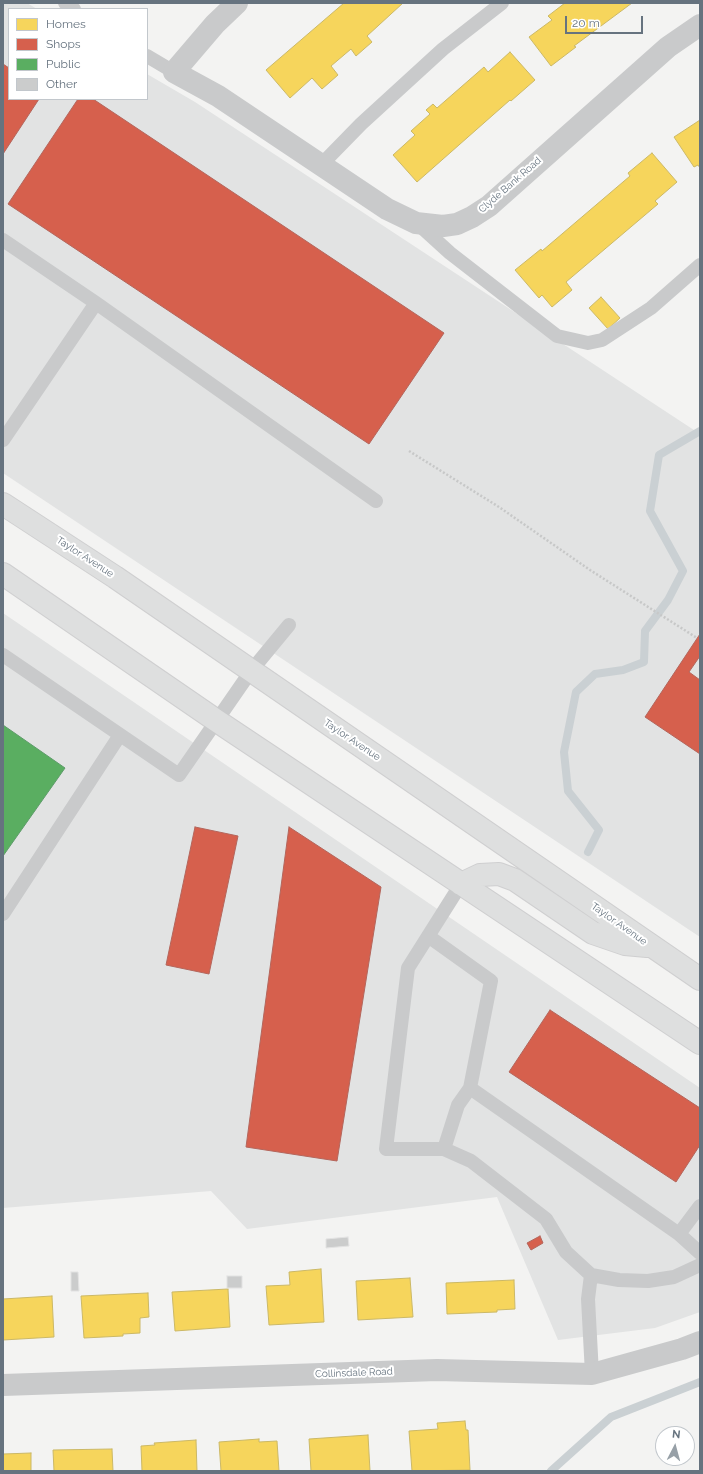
<!DOCTYPE html>
<style>
body{margin:0}
#map{position:relative;width:703px;height:1474px;overflow:hidden;background:#f3f3f2;font-family:Raleway,sans-serif}
canvas{display:block}
.frame{position:absolute;inset:0;border:4px solid #66737f;pointer-events:none}
.legend{position:absolute;left:8px;top:8px;width:140px;height:92px;box-sizing:border-box;background:#fff;border:1px solid #c2c7cc;margin:0;padding:5px 7px;list-style:none;font-size:12px;color:#66737f}
.legend li{display:flex;align-items:center;gap:8px;height:20px}
.legend b{width:20px;border:1px solid #c2c7cc}
.north{position:absolute;left:655px;top:1426px;width:40px;height:40px;box-sizing:border-box;background:#fff;border:1px solid #c2c7cc;border-radius:50%;rotate:6deg;font-size:11px;font-weight:700;line-height:16px;text-align:center;color:#66737f}
.north::after{content:'';display:block;margin:auto;width:14px;height:18px;background:#97a0a7;clip-path:polygon(50% 0,100% 100%,50% 72%,0 100%)}
.scale{position:absolute;left:565px;top:16px;width:78px;height:18px;box-sizing:border-box;border:2px solid #66737f;border-top:0;padding-left:5px;font-size:12px;line-height:14px;white-space:nowrap;color:#66737f;-webkit-text-stroke:3px #fff;paint-order:stroke}
</style>
<div id="map">
<canvas width="703" height="1474"></canvas>
<div class="frame"></div>
<ul class="legend">
<li><b style="height:11px;background:#f6d55c"></b>Homes</li>
<li><b style="height:11px;background:#d6604d"></b>Shops</li>
<li><b style="height:11px;background:#5aae61"></b>Public</li>
<li><b style="height:11px;background:#cbcccc"></b>Other</li>
</ul>
<div class="north">N</div>
<div class="scale">20 m</div>
</div>
<script>
const g = document.querySelector('canvas').getContext('2d');
g.lineJoin = 'round';
function fill(path, color) { g.fillStyle = color; g.fill(path, 'evenodd'); }
const shape = rows => new Path2D(rows.map(r => 'M' + r).join(''));
function stroke(path, color, width, dash) { g.strokeStyle = color; g.lineWidth = width; g.lineCap = dash ? 'butt' : 'round'; g.setLineDash(dash || []); g.stroke(path); }
function write(font, color, halo, rows, align = 'center') {
  g.font = font + ' Raleway,sans-serif'; g.lineWidth = 4; g.setLineDash([]); g.textBaseline = 'middle'; g.strokeStyle = halo; g.fillStyle = color; for (const [text, x, y, turn = 0] of rows) {
    g.save(); g.translate(x, y); g.rotate((+turn || 0) * Math.PI / 180); g.textAlign = isNaN(turn) ? turn : align; if (halo) g.strokeText(text, 0, 0); g.fillText(text, 0, 0); g.restore();
  }
}
fill(shape([
 [3,3,27,3,37,9,9,9,9,99,147,99,147,74,195,102,700,434,700,937,3,473],
 [3,613,700,1088,700,1312,655,1328,558,1340,497,1197,247,1229,211,1191,3,1208]
]), '#e2e3e3');
const homes = shape([
 [344,3,403,3,367,36,372,42,356,56,351,49,331,66,338,75,322,89,312,78,290,98,266,70,344,3],
 [565,3,632,3,574,46,576,47,551,66,529,37,552,20,548,16,565,3],
 [510,52,535,80,511,101,510,100,417,182,393,155,415,135,411,131,430,114,426,110,433,104,437,108,484,67,488,72,510,52],
 [700,120,700,168,698,165,694,167,674,137,700,120],
 [652,153,677,182,655,201,658,204,566,282,572,290,552,307,542,295,539,298,515,270,541,249,542,251,630,176,628,173,652,153],
 [601,297,620,318,608,329,589,308,601,297],
 [321,1269,324,1322,269,1325,266,1286,290,1285,289,1272,321,1269],
 [410,1278,413,1317,358,1320,356,1281,410,1278],
 [514,1280,515,1309,497,1310,497,1312,447,1314,446,1283,514,1280],
 [228,1289,230,1327,175,1331,172,1292,228,1289],
 [148,1293,149,1317,140,1318,140,1333,123,1334,123,1336,84,1338,81,1296,148,1293],
 [52,1296,54,1337,3,1340,3,1299,52,1296],
 [465,1421,466,1430,468,1430,470,1470,412,1471,409,1431,438,1429,437,1423,465,1421],
 [368,1435,370,1471,311,1471,309,1439,368,1435],
 [259,1439,259,1442,277,1441,279,1471,221,1471,219,1442,259,1439],
 [196,1440,197,1471,142,1471,141,1446,155,1445,154,1443,196,1440],
 [112,1449,113,1471,54,1471,53,1450,112,1449],
 [31,1453,31,1471,3,1471,3,1454,31,1453]
]);
fill(homes, '#f6d55c');
stroke(homes, '#cbb866', 1);
const shops = shape([
 [3,64,9,68,9,99,39,99,3,154,3,64],
 [78,99,93,99,444,333,369,444,8,204,78,99],
 [700,634,700,656,689,672,700,680,700,754,645,717,700,634],
 [195,827,238,836,209,974,166,965,195,827],
 [289,827,381,887,337,1161,246,1147,289,827],
 [550,1010,700,1108,700,1145,676,1182,509,1072,550,1010],
 [540,1236,543,1243,531,1250,527,1243,540,1236]
]);
fill(shops, '#d6604d');
stroke(shops, '#b4665c', 1);
const public = shape([
 [3,725,65,768,3,856,3,725]
]);
fill(public, '#5aae61');
stroke(public, '#5e9c6a', 1);
stroke(shape([
 [588,852,599,830,568,791,564,752,576,692,595,674,623,670,644,662,645,631,668,600,683,571,650,511,659,455,700,431],
 [551,1471,611,1417,700,1382]
]), '#cad0d3', 8);
const building = shape([
 [348,1237,349,1246,326,1248,326,1239,348,1237],
 [71,1272,78,1272,79,1291,71,1291,71,1272],
 [227,1276,242,1276,242,1288,227,1288,227,1276]
]);
fill(building, '#cbcccc');
stroke(building, '#e2e2e2', 1);
const secondary = shape([
 [3,504,115,577,700,979],
 [3,574,217,721,700,1043],
 [461,884,480,875,499,874,515,880,593,933,625,944,647,946]
]);
stroke(secondary, '#cfcfd0', 24);
stroke(shape([
 [409,451,499,507,590,570,697,638]
]), '#c7c8c8', 2.5, [2, 2]);
stroke(shape([
 [65,3,74,9],
 [147,56,174,72],
 [321,165,361,124,443,49,502,3],
 [417,223,450,253,557,336,588,343,602,340,651,308,700,265],
 [3,240,96,303,376,501],
 [3,440,96,303],
 [3,655,179,775,251,671,289,625],
 [461,884,408,968,386,1149,444,1149,471,1161,546,1219,566,1252,591,1275,588,1299,592,1374],
 [3,914,120,735],
 [428,936,491,981,470,1088,679,1234,700,1253],
 [444,1149,458,1105,470,1088],
 [679,1234,700,1206],
 [591,1275,619,1280,648,1281,674,1277,700,1265]
]), '#c9cacb', 14);
stroke(shape([
 [237,3,215,24,174,72,218,96,387,209,416,223,443,226,457,224,472,217,489,206,668,47,700,25],
 [3,1385,437,1370,592,1374,682,1349,700,1342]
]), '#c9cacb', 22);
stroke(secondary, '#dedfdf', 22);
write('10px', '#66737f', '#fff', [
 ["Clyde Bank Road",510,185,-41],
 ["Taylor Avenue",85,557,33],
 ["Taylor Avenue",352,740,34],
 ["Taylor Avenue",619,924,35],
 ["Collinsdale Road",354,1373,-2]
]);
</script>
